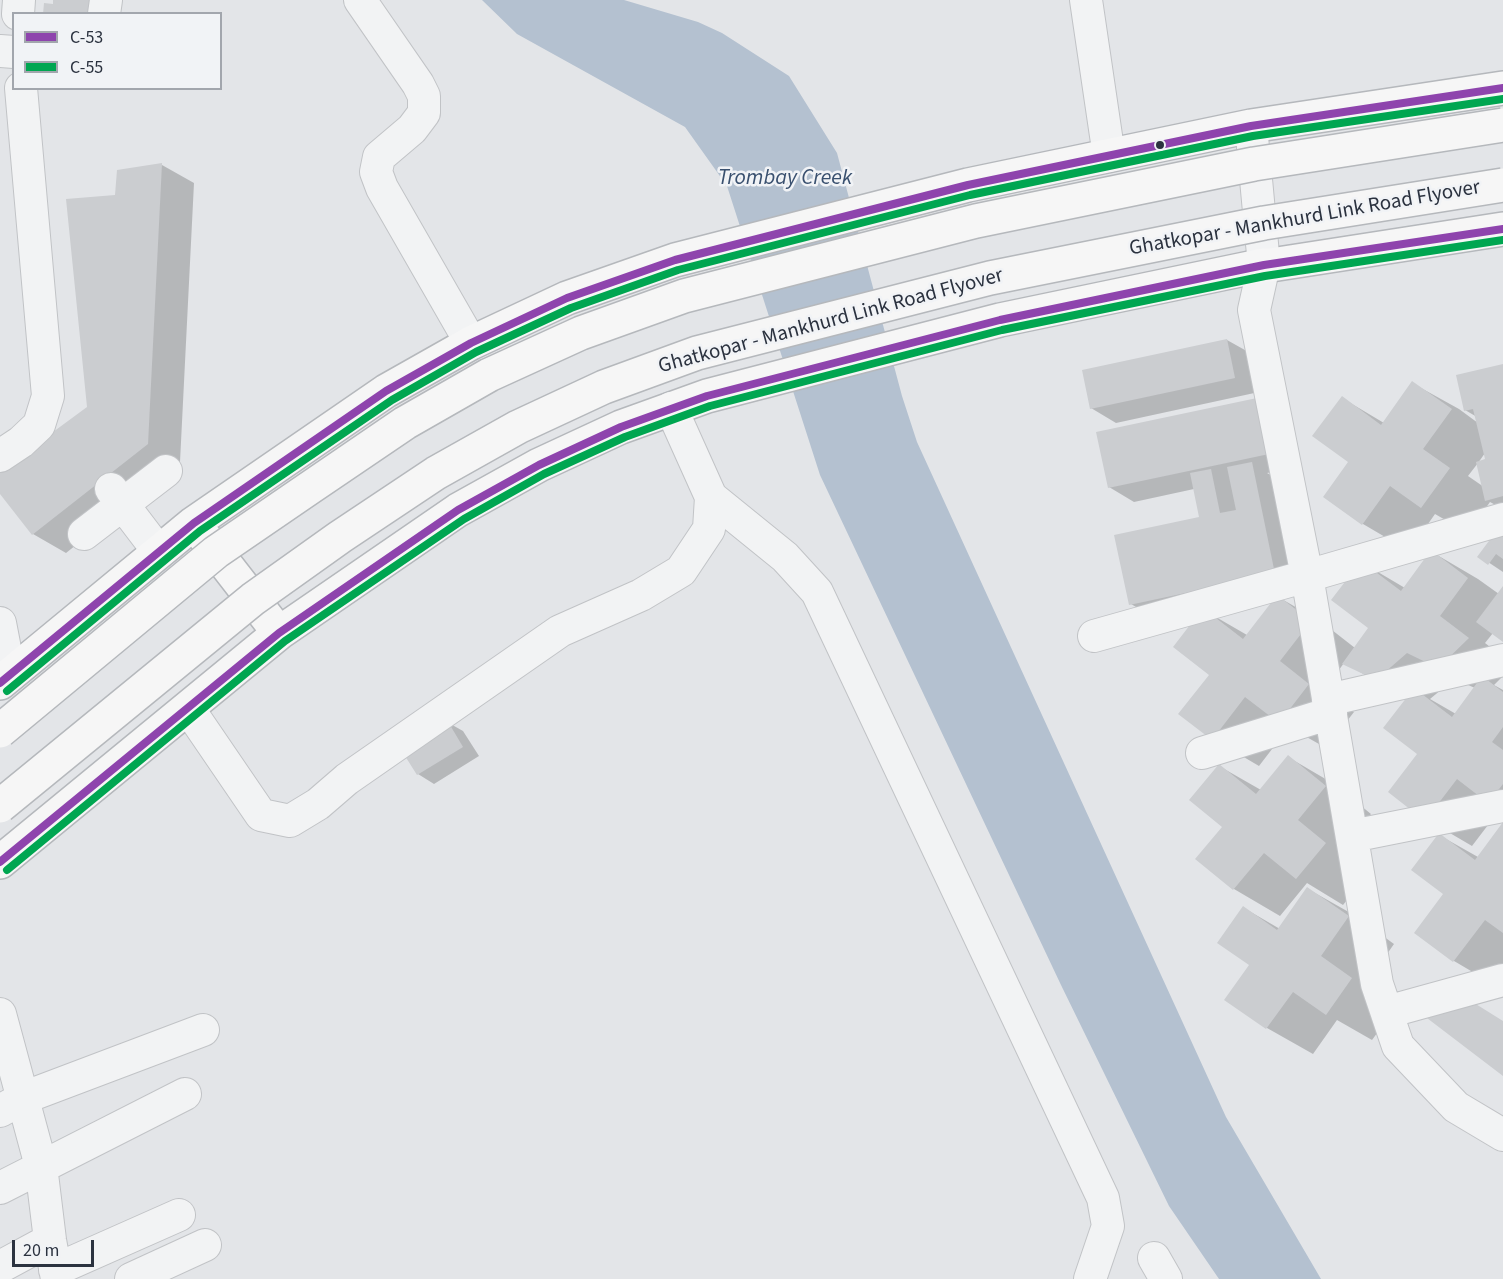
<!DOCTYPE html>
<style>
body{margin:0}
#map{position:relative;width:1503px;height:1279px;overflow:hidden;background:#e3e5e8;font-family:"Source Sans 3",sans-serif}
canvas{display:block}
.legend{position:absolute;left:12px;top:12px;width:210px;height:78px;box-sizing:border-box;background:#f1f3f6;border:2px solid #a2a6ad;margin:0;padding:8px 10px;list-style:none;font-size:18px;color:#2b323f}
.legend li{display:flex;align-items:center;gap:12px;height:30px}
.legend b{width:30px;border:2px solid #a2a6ad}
.scale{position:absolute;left:12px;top:1240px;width:82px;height:27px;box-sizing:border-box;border:3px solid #2b323f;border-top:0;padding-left:8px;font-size:18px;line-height:21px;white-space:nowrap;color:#2b323f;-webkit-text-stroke:4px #f1f3f6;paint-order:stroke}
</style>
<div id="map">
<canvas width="1503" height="1279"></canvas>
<ul class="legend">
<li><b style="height:8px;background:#8e44ad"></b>C-53</li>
<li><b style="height:8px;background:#00a651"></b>C-55</li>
</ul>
<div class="scale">20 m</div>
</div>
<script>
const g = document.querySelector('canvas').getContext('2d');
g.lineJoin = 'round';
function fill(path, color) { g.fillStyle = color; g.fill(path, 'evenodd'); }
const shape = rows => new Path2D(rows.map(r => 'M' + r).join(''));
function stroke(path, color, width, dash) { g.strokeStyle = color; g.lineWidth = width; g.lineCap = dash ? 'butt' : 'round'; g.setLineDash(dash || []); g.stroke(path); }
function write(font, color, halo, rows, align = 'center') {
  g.font = font + ' "Source Sans 3",sans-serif'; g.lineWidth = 5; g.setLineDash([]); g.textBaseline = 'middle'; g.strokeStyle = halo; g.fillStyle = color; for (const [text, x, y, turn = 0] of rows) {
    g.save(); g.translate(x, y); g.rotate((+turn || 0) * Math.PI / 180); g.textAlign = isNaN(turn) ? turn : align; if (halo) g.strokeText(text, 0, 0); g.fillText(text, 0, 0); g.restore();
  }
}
fill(shape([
 [482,0,624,0,698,22,722,33,789,76,837,153,902,396,917,442,1226,1117,1321,1279,1219,1279,1169,1206,1061,985,820,475,727,186,685,127,517,34]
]), '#b4c1d0');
fill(shape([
 [162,165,194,183,180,462,66,553,33,534,0,492,0,473,89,408,117,196,118,172],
 [1227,340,1252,354,1259,392,1116,423,1091,408],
 [1503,365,1503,509,1490,502,1468,533,1435,514,1409,551,1363,524,1325,497,1350,461,1342,398,1384,423,1412,383,1459,409,1478,423,1477,417,1465,410],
 [1485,453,1487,460,1478,463],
 [1478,463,1484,487,1468,476],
 [1257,400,1293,468,1267,473,1284,482,1307,592,1280,598,1323,623,1355,648,1370,628,1361,562,1405,588,1432,552,1478,579,1499,594,1503,589,1503,640,1493,633,1485,643,1503,657,1503,676,1494,685,1503,690,1503,809,1501,808,1472,846,1426,819,1419,754,1408,699,1344,663,1325,689,1354,712,1326,748,1289,727,1259,766,1213,739,1211,674,1199,615,1163,623,1131,604,1201,518,1194,489,1134,502,1109,487],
 [1275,599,1247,635,1209,613],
 [1454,679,1475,688,1456,714,1430,699],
 [1503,525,1503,572,1479,556],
 [447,722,463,731,479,756,434,784,418,774],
 [1288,757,1334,784,1371,814,1343,848,1371,870,1343,905,1307,883,1280,916,1234,889,1197,859,1224,827,1219,766,1261,790],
 [1503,824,1503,984,1500,988,1454,961,1416,933,1445,894,1439,835,1478,857],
 [1308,889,1354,915,1394,944,1366,984,1397,1006,1372,1040,1337,1020,1313,1054,1267,1028,1251,965,1244,908,1280,929]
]), '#0003');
fill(shape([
 [53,0,96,0,95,14,43,14,44,3,53,4],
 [162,163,148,444,32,535,0,494,0,471,87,407,66,199,115,195,117,170],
 [1227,339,1235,378,1090,409,1082,370],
 [1503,364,1503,496,1485,501,1476,462,1485,459,1473,409,1464,411,1456,375],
 [1412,381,1452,409,1423,449,1450,468,1421,508,1390,486,1362,525,1323,497,1348,462,1312,436,1342,396,1381,425],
 [1257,398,1269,454,1108,488,1096,432],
 [1252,462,1275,574,1129,605,1114,535,1199,517,1190,473,1211,469,1220,513,1236,510,1227,467],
 [1503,522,1503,559,1496,554,1488,565,1477,557],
 [1431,550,1468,578,1440,616,1469,638,1438,668,1407,653,1376,680,1342,664,1368,628,1331,600,1361,561,1401,591],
 [1503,586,1503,642,1476,622],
 [1277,595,1311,621,1280,661,1309,684,1279,723,1245,697,1212,740,1178,714,1209,675,1173,647,1203,608,1243,639],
 [1482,676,1503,692,1503,727,1492,742,1503,750,1503,784,1488,803,1457,779,1425,821,1388,792,1417,754,1383,728,1414,688,1452,717],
 [447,720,463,747,417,775,400,748],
 [1288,755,1326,786,1298,820,1326,843,1296,879,1264,853,1233,890,1195,859,1222,827,1189,800,1219,764,1256,794],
 [1503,822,1503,933,1485,920,1453,962,1414,933,1443,894,1411,870,1439,833,1475,860],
 [1307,887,1349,916,1321,956,1352,978,1326,1015,1293,992,1266,1029,1224,1000,1249,965,1217,943,1243,906,1277,930],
 [1463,996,1503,1021,1503,1076,1423,1015]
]), '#cbcdd0');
const minor = shape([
 [360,0,418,84,424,96,424,113,412,129,379,157,376,172,382,188,471,343],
 [1086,0,1109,156],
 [18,14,19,0],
 [104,14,106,0],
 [0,51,14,52],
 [1251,126,1264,265,1254,310,1307,576,1377,984,1398,1046,1456,1107,1503,1135],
 [0,456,21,442,39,425,48,396,21,88],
 [111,489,159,552],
 [711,497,785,557,817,592,1103,1198,1108,1226,1090,1279],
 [84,534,166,471],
 [0,623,10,675],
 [1094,636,1307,576,1503,519],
 [1328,700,1503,660],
 [188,708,261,815,290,821,318,804,347,779,560,631,641,595,681,571,709,529,711,497,671,408],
 [1202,753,1331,713],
 [1352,836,1503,806],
 [1387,1012,1503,980],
 [0,1014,41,1166,50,1240,57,1279],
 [0,1111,23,1098,203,1030],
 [0,1188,185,1094],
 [1154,1258,1166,1279],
 [0,1267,50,1240],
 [55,1270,179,1215],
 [131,1279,205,1245]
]);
const highway = shape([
 [199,530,279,633],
 [0,683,194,523,386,391,471,343,567,298,675,260,968,185,1251,126,1503,88],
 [0,862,279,633,458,510,539,465,621,427,707,396,1000,320,1264,265,1271,265,1503,229]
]);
stroke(minor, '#c1c3c6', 34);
stroke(highway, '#b5b8bc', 36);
stroke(minor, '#f2f3f4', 32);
stroke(highway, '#f6f6f6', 33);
const highwayBridge = shape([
 [0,731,216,552,308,489,405,423,489,375,581,333,684,296,976,221,1254,164,1503,125],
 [0,806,253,599,340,537,436,473,518,427,604,387,697,353,990,278,1264,223,1503,185]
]);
stroke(highwayBridge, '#b5b8bc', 36, []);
stroke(highwayBridge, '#f6f6f6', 33);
stroke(shape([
 [0,683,194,523,386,391,471,343,567,298,675,260,968,185,1251,126,1503,88],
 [0,862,279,633,458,510,539,465,621,427,707,396,1000,320,1264,265,1503,229]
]), '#8e44ad', 8);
stroke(shape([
 [7,691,200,531,392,400,476,352,571,308,678,270,970,195,1253,136,1503,99],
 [7,870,285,641,464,519,544,474,625,437,710,406,1002,330,1265,276,1503,240]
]), '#00a651', 8);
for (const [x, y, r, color] of [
 [1160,145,5,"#2b323f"]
]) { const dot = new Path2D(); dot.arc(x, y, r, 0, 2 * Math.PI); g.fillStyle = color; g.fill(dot); stroke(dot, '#f1f3f6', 2); }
write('21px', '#2b323f', '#f1f3f6', [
 ["Ghatkopar - Mankhurd Link Road Flyover",1305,219,-10],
 ["Ghatkopar - Mankhurd Link Road Flyover",831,322,-15]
]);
write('italic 22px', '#39506f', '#f1f3f6', [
 ["Trombay Creek",785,179]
]);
</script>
